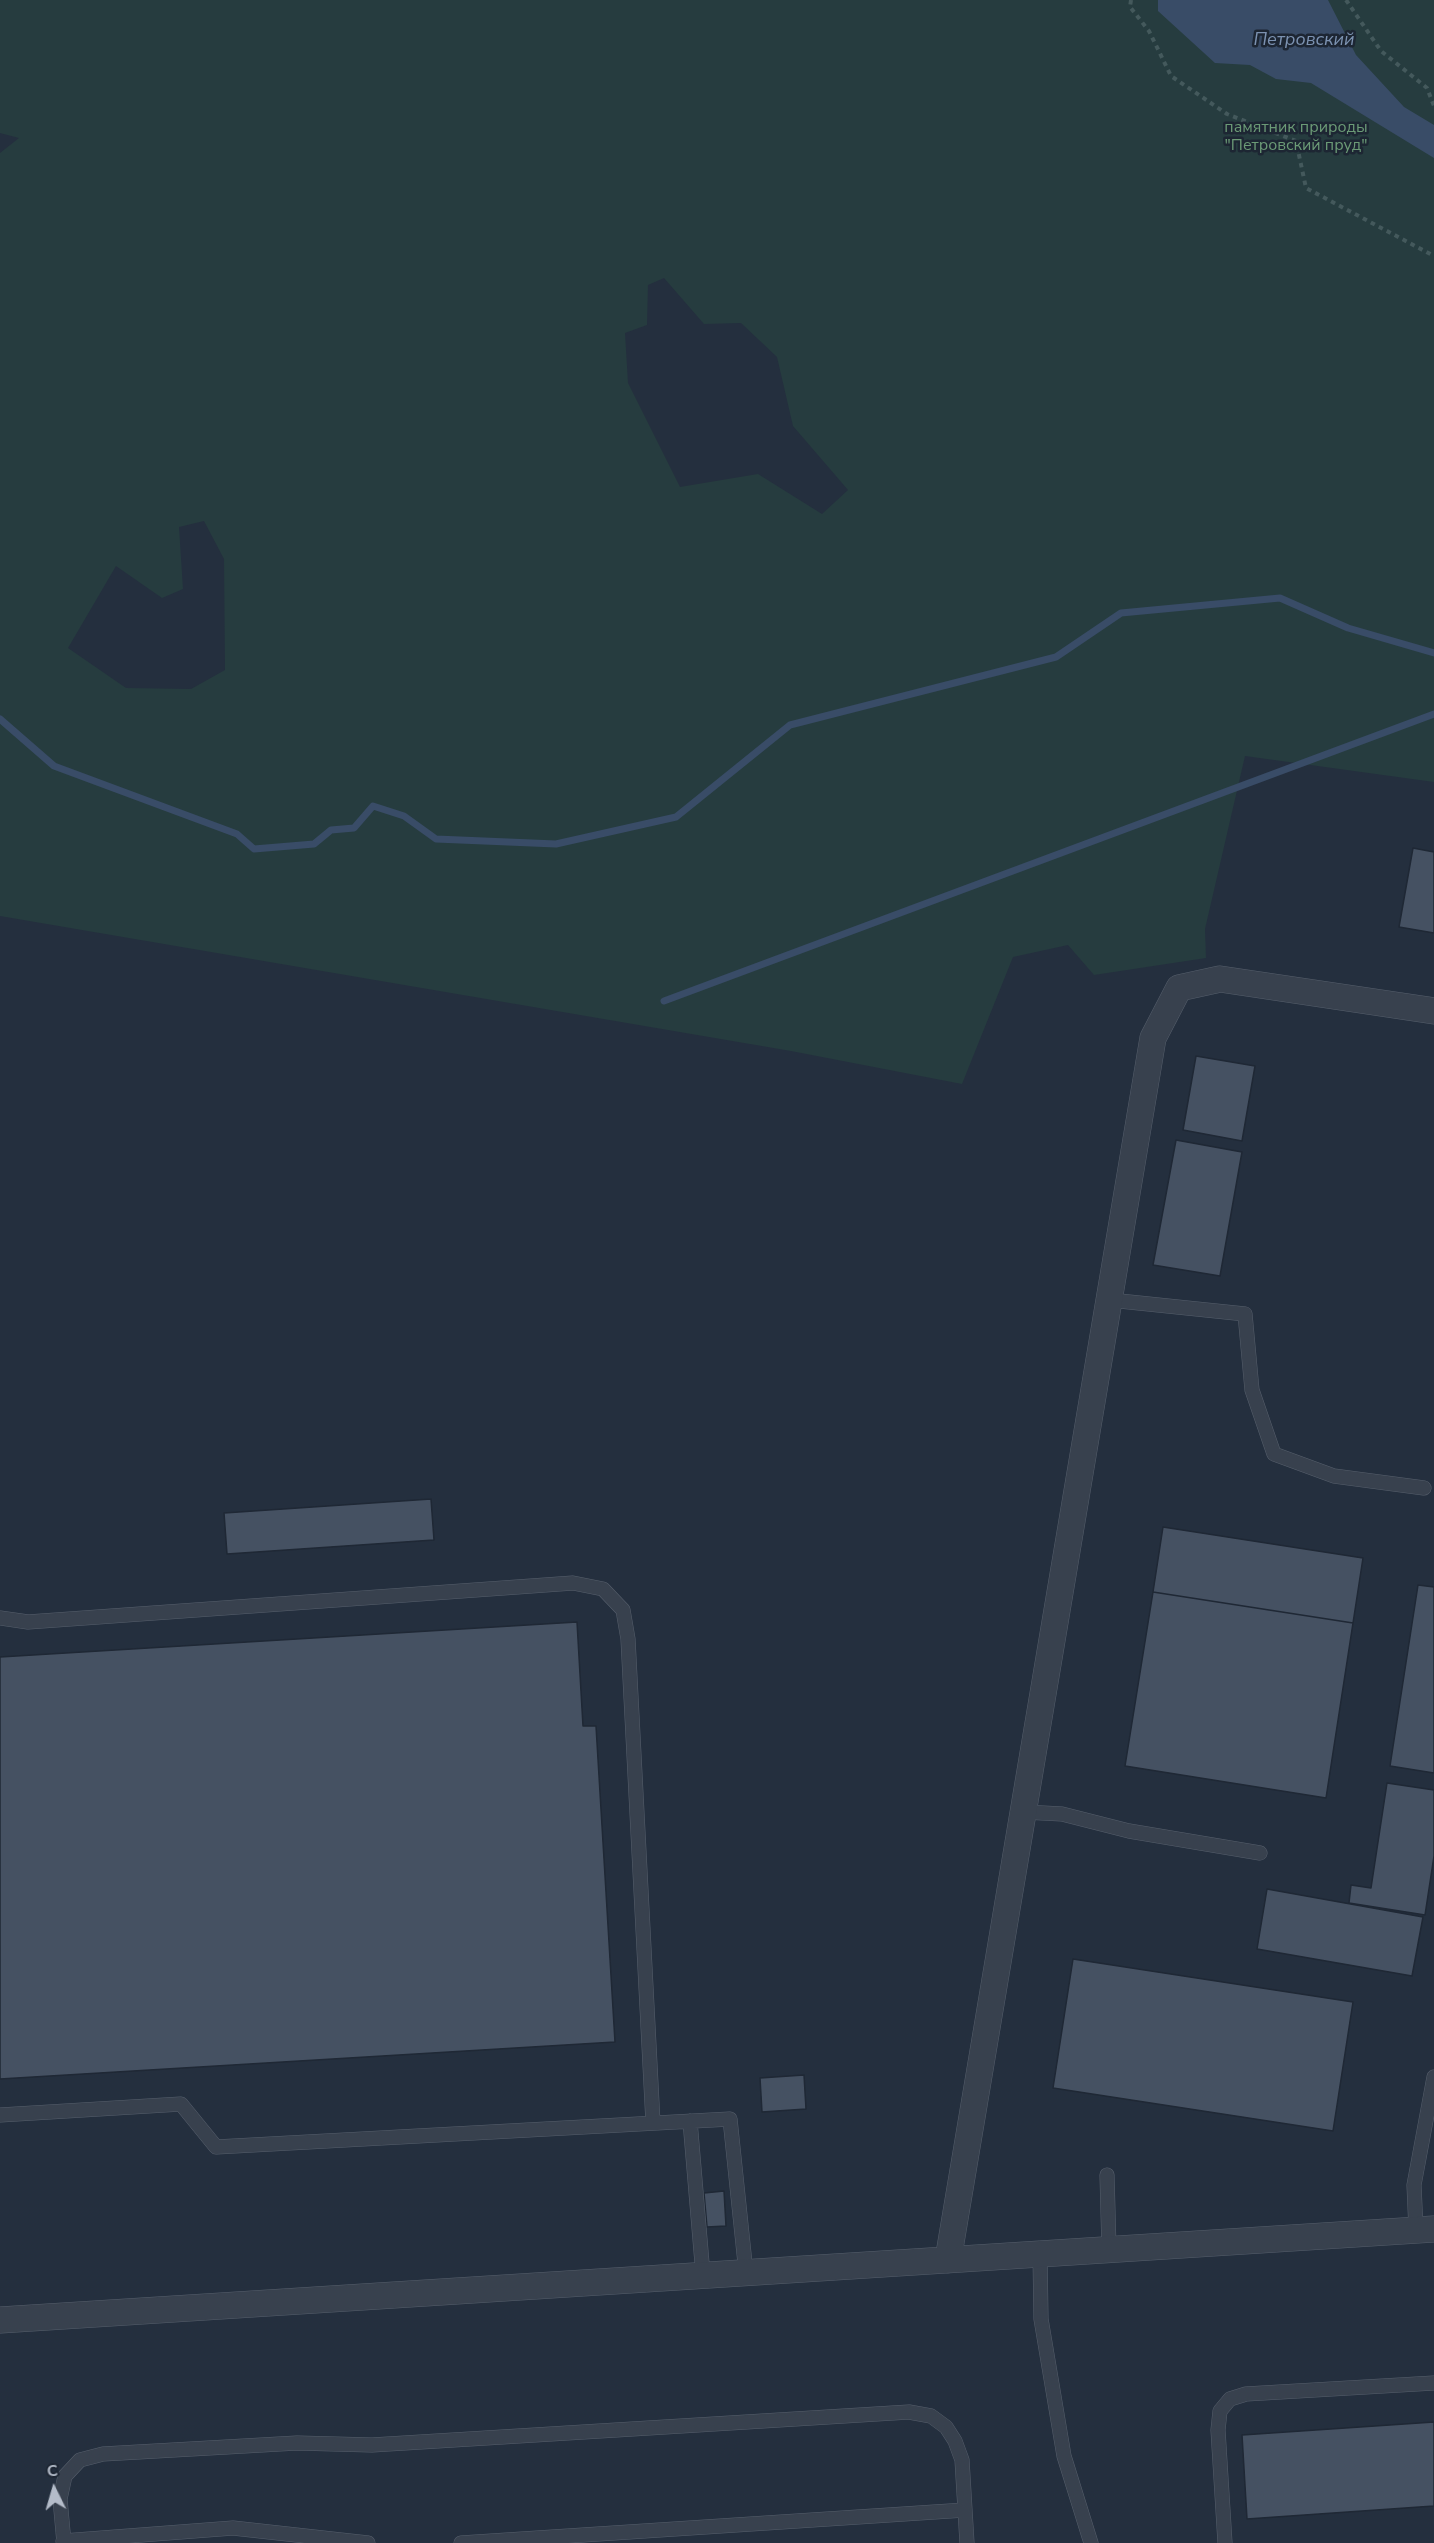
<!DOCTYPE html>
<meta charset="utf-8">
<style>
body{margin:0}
#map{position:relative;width:1434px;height:2543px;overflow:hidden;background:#242f3e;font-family:"Nunito Sans",sans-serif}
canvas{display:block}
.north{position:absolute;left:24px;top:2459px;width:60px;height:60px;-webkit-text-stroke:4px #1d2633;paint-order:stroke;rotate:355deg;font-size:16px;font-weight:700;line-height:24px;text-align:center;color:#b4bcc9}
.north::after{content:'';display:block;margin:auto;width:21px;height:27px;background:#b4bcc9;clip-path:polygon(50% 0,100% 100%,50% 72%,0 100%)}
</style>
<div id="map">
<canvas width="1434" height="2543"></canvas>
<div class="north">С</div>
</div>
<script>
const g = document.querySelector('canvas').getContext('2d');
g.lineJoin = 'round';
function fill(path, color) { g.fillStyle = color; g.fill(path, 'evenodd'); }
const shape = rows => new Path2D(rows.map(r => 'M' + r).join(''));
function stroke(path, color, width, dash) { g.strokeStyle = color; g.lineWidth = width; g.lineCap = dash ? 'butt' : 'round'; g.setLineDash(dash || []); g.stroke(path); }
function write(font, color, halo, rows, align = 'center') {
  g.font = font + ' "Nunito Sans",sans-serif'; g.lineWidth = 5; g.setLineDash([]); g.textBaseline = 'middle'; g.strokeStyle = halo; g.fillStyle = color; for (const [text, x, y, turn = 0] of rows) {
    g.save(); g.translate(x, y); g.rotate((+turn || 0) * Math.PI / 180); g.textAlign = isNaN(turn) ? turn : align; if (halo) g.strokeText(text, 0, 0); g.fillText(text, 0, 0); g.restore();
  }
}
fill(shape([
 [0,0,1434,0,1434,782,1245,756,1205,929,1206,958,1094,975,1068,945,1013,957,962,1084,791,1051,0,916,0,153,19,138,0,133],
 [664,278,704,324,741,323,777,357,793,426,848,490,822,514,758,474,680,487,628,383,625,333,647,325,648,285],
 [204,521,224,559,225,670,191,689,126,688,68,648,116,566,162,598,183,589,179,527]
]), '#263c3f');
fill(shape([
 [1158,0,1328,0,1356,55,1404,107,1434,125,1434,158,1311,83,1276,79,1250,65,1215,63,1158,11]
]), '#394c67');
stroke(shape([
 [0,719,54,766,237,834,254,849,314,844,331,830,354,828,373,806,404,816,436,839,556,844,676,817,790,725,1056,657,1121,613,1280,598,1348,628,1434,653],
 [664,1001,1434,714]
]), '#394c67', 7);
const building = shape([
 [1413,848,1434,852,1434,933,1399,927,1413,848],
 [1196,1056,1255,1066,1242,1141,1183,1130,1196,1056],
 [1176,1140,1242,1152,1220,1276,1153,1265,1176,1140],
 [431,1499,434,1540,227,1554,224,1513,431,1499],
 [1163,1527,1363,1558,1353,1623,1153,1592,1163,1527],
 [1418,1585,1434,1587,1434,1773,1390,1766,1418,1585],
 [1153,1592,1353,1623,1326,1798,1125,1766,1153,1592],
 [577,1622,583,1726,596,1726,615,2042,0,2079,0,1657,577,1622],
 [1387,1783,1434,1790,1434,1856,1425,1915,1349,1903,1351,1885,1371,1888,1387,1783],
 [1267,1889,1423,1917,1412,1976,1257,1949,1267,1889],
 [1073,1959,1353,2002,1333,2131,1053,2088,1073,1959],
 [804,2075,806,2109,762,2112,760,2078,804,2075],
 [724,2191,726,2226,707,2227,704,2193,724,2191],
 [1434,2422,1434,2506,1247,2519,1242,2435,1434,2422]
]);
fill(building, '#455162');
stroke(building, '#1f2835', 1.5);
const service = shape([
 [1110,1300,1245,1314,1252,1390,1274,1454,1334,1476,1424,1488],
 [0,1618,28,1622,573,1583,603,1589,623,1610,628,1639,653,2123],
 [1024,1812,1062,1814,1129,1831,1260,1853],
 [0,2115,181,2104,216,2147,730,2119,746,2273],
 [690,2121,703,2275],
 [1107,2175,1109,2249],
 [1416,2230,1414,2185,1434,2077],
 [1040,2254,1041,2319,1064,2456,1091,2543],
 [63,2541,233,2528,368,2543],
 [64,2543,60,2499,65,2476,80,2460,103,2454,297,2443,372,2445,909,2412,931,2416,946,2427,955,2441,962,2460,967,2543],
 [461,2543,965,2510],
 [1225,2543,1218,2430,1220,2411,1230,2399,1246,2394,1434,2383]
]);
const minor = shape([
 [948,2260,1153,1038,1179,988,1220,979,1434,1011],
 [0,2320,1434,2229]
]);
stroke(service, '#565f6c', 15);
stroke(minor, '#565f6c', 27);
stroke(shape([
 [1131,0,1130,7,1149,31,1171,76,1227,114,1296,141,1306,188,1434,256],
 [1346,0,1381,51,1427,88,1434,106]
]), '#44595c', 4, [4.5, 4.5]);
stroke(service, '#38414e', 14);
stroke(minor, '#38414e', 26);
write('16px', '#6b9a76', '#1d2633', [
 ["памятник природы",1296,128],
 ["\"Петровский пруд\"",1296,146]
]);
write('italic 18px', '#7c92b1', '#1d2633', [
 ["Петровский",1304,41]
]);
</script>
